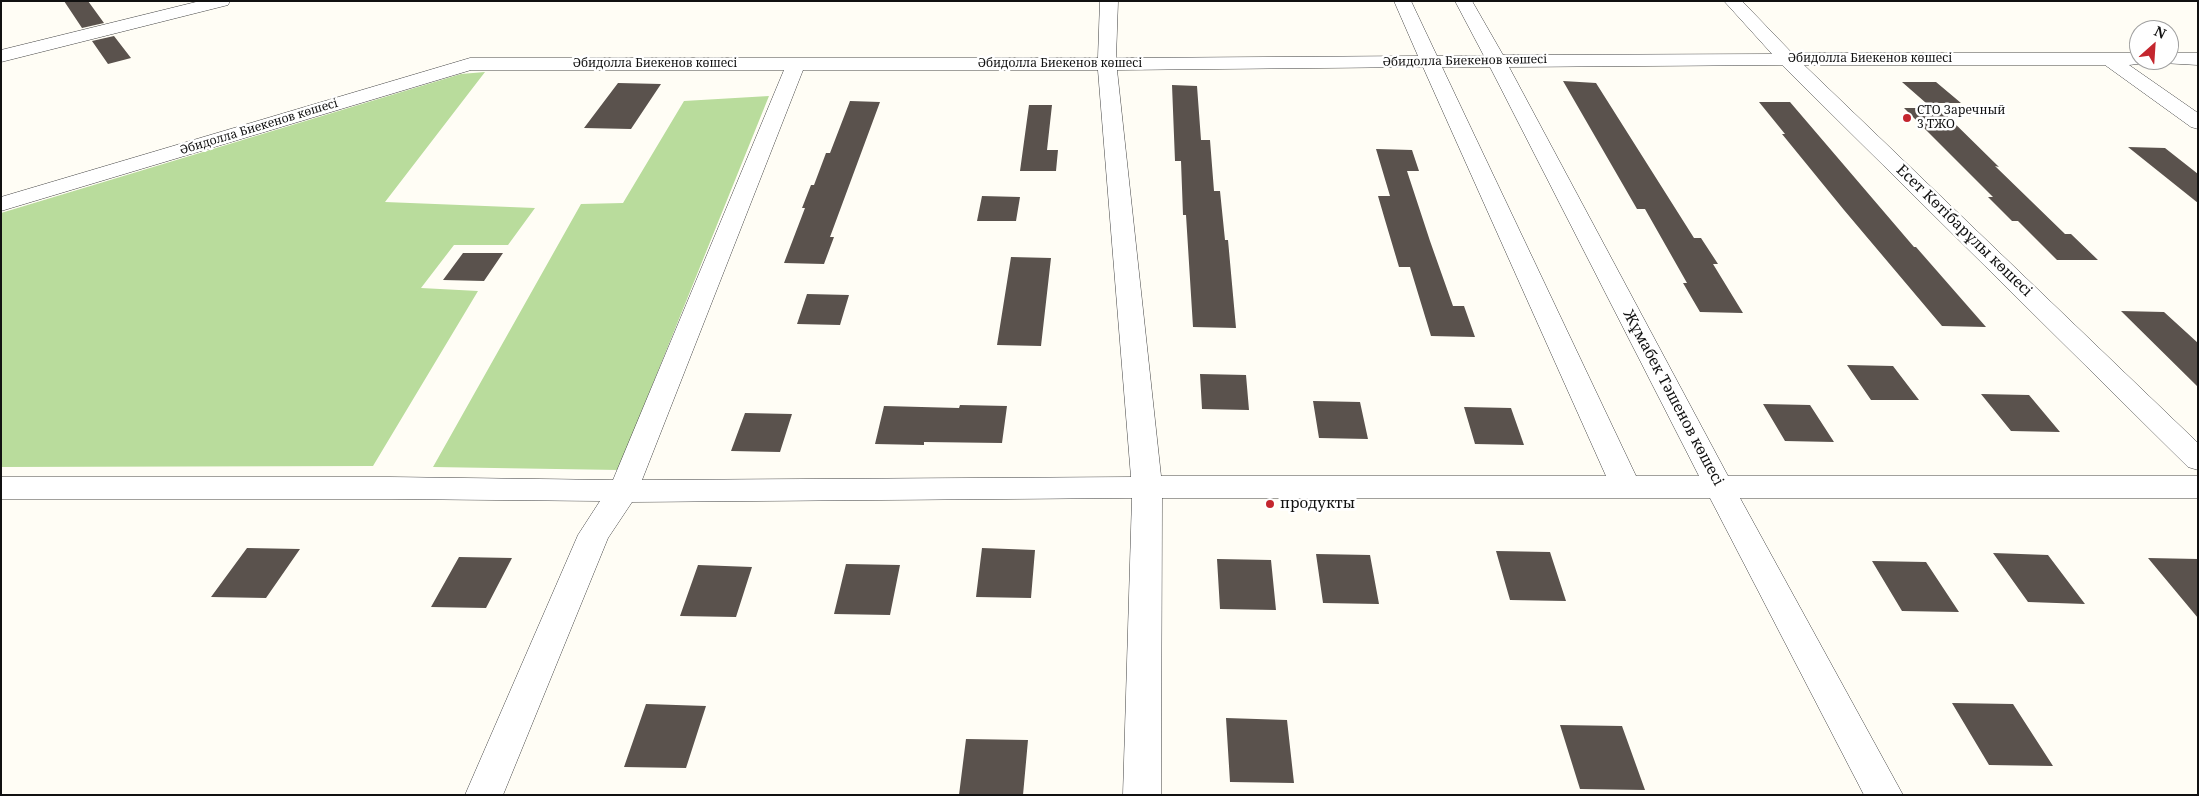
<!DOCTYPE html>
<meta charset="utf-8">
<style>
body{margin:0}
#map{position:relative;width:2199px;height:796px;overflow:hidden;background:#fffdf5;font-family:"Noto Serif",serif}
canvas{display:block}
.frame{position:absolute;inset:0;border:2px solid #111;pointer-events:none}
.north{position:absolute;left:2129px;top:20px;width:50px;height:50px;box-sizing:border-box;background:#fff;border:1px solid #a0a0a0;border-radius:50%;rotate:26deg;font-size:14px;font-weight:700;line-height:20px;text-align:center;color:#111}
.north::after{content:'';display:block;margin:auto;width:18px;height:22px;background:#c4262e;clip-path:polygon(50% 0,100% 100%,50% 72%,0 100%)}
</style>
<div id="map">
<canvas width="2199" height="796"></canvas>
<div class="frame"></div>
<div class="north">N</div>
</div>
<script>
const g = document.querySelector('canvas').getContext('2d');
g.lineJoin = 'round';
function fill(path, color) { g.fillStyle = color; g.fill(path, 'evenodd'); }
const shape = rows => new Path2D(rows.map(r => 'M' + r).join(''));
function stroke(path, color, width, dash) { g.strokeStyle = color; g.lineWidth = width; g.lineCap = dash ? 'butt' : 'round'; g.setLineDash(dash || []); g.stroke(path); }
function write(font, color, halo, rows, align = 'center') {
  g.font = font + ' "Noto Serif",serif'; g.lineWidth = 5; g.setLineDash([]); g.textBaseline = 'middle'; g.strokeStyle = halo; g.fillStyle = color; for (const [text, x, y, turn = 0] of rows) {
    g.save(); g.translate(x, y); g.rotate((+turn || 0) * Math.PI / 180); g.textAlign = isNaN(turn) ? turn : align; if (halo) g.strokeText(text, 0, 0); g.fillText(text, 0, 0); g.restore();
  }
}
fill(shape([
 [485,72,385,202,535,208,508,245,454,245,421,288,478,291,373,466,1,467,1,213,461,74],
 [769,96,618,470,433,467,581,204,623,203,684,101]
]), '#b9dc9c');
fill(shape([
 [64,1,88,1,104,23,82,28],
 [114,36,131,58,108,64,92,41],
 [1563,81,1596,83,1694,238,1701,238,1718,264,1713,264,1743,313,1700,312,1683,283,1687,283,1645,209,1637,209],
 [1902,82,1936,82,1961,103,1926,103],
 [618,83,661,84,631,129,584,128],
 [1172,85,1197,86,1201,140,1210,140,1214,191,1220,191,1225,240,1228,240,1236,328,1193,327,1186,215,1183,215,1181,161,1175,161],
 [850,101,880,102,830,237,834,237,824,264,784,263,805,208,802,208,811,185,814,185,826,153,830,153],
 [1759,102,1790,102,1914,247,1916,247,1986,327,1942,326,1844,210,1782,134,1785,134],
 [1029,105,1052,105,1047,150,1058,150,1056,171,1020,171],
 [1904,108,1939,108,1999,167,1995,166,2065,234,2071,234,2098,260,2057,260,2018,221,2012,221,1988,197,1993,197],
 [2128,147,2165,148,2198,174,2198,203],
 [1376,149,1412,150,1419,171,1407,171,1430,241,1453,306,1464,306,1475,337,1431,336,1410,267,1399,267,1385,220,1378,196,1390,196],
 [982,196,1020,197,1016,221,977,221],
 [463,253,503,253,484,281,443,280],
 [1011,257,1051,258,1041,346,997,345],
 [807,294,849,295,840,325,797,324],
 [2121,311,2164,312,2198,343,2198,387],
 [1847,365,1893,366,1919,400,1871,400],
 [1200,374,1246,375,1249,410,1202,409],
 [1981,394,2029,395,2060,432,2011,431],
 [1313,401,1360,402,1368,439,1319,438],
 [1763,404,1810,405,1834,442,1785,441],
 [960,405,1007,406,1002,443,924,442,924,445,875,444,884,406,959,408],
 [1464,407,1511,408,1524,445,1475,444],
 [745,413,792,414,780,452,731,451],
 [247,548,300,549,266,598,211,597],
 [982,548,1035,550,1031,598,976,597],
 [1496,551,1550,552,1566,601,1510,600],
 [1993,553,2048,555,2085,604,2028,602],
 [1316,554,1370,555,1379,604,1323,603],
 [459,557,512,558,486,608,431,607],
 [2148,558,2198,559,2198,618],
 [1217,559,1271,560,1276,610,1220,609],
 [1872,561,1926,562,1959,612,1902,611],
 [846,564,900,565,890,615,834,614],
 [698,565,752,567,736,617,680,616],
 [1952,703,2013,704,2053,766,1989,765],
 [646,704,706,706,686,768,624,767],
 [1226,718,1287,720,1294,783,1230,782],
 [1560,725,1622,726,1645,790,1580,789],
 [966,739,1028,740,1023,795,959,795]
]), '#5a524d');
const minor = shape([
 [200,1,230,1,228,5,1,62,1,50,200,1],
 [1100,1,1118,1,1116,58,1418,56,1394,1,1411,1,1437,56,1484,56,1455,1,1472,1,1503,55,1772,54,1724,1,1742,1,1792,53,2139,53,2139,60,2148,60,2146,63,2129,65,2198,113,2198,129,2191,127,2105,65,1804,65,2198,443,2198,470,2188,467,1782,65,1509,67,1728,476,2198,476,2198,498,1740,498,1903,795,1864,795,1710,498,1162,498,1161,795,1123,795,1132,498,632,502,608,538,503,795,465,795,578,535,600,501,390,499,1,499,1,477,390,477,613,480,784,70,471,70,1,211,1,197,470,58,1098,58,1100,1],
 [1423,67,1606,476,1161,476,1117,70,1423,67],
 [1442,67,1490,67,1699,476,1636,476,1442,67],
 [803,70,1098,70,1131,477,642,480,803,70],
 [2169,53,2198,53,2198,65,2162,63,2160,60,2169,60,2169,53]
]);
stroke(minor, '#444', 1);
fill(minor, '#fff');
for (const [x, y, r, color] of [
 [1907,118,5,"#c4262e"],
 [1270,504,5,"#c4262e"]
]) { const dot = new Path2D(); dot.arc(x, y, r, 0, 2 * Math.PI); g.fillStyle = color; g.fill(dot); stroke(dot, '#fff', 2); }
write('12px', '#111', '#fff', [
 ["Әбидолла Биекенов көшесі",1870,59],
 ["Әбидолла Биекенов көшесі",1465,61,-1],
 ["Әбидолла Биекенов көшесі",655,64],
 ["Әбидолла Биекенов көшесі",1060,64],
 ["Әбидолла Биекенов көшесі",259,127,-17]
]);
write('12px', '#111', '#fff', [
 ["СТО Заречный",1917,111],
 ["3 ТЖО",1917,125]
], 'left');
write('15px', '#111', '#fff', [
 ["Есет Көтібарұлы көшесі",1964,231,44],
 ["Жұмабек Тәшенов көшесі",1673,398,62]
]);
write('15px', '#111', '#fff', [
 ["продукты",1280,504]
], 'left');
</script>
